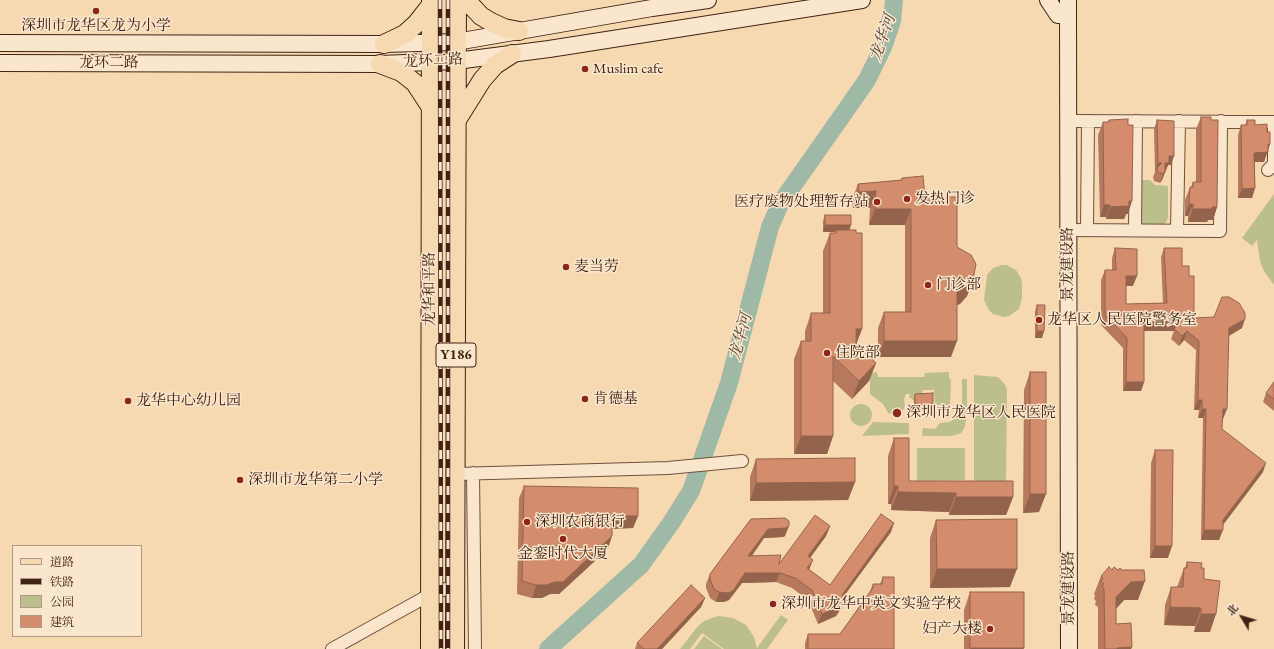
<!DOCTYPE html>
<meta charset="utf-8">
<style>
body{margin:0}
#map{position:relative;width:1274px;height:649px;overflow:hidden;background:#f7d9b1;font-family:"EB Garamond","Noto Serif SC",serif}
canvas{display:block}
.legend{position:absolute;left:12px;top:545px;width:130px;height:92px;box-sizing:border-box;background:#fae6cc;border:1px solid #b09883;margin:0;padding:5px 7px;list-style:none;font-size:12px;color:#402315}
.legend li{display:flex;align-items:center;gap:8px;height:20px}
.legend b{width:20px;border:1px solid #b09883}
.north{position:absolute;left:1222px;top:597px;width:40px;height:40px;-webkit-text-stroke:3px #fae6cc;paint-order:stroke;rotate:308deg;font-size:11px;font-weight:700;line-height:16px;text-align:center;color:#402315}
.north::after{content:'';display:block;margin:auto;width:14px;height:18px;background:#402315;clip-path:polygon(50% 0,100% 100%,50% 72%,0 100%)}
</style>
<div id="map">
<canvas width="1274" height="649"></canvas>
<ul class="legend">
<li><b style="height:5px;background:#f7d9b1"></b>道路</li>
<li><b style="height:5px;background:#402315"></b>铁路</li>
<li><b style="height:11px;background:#bcbf8c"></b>公园</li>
<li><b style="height:11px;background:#d48d6c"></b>建筑</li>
</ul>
<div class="north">北</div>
</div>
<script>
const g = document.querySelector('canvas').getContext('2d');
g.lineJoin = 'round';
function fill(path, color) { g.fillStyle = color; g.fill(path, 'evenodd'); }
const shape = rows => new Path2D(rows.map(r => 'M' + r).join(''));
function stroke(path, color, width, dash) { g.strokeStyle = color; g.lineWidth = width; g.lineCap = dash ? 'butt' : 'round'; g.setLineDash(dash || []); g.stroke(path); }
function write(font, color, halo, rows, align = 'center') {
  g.font = font + ' "EB Garamond","Noto Serif SC",serif'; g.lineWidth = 3; g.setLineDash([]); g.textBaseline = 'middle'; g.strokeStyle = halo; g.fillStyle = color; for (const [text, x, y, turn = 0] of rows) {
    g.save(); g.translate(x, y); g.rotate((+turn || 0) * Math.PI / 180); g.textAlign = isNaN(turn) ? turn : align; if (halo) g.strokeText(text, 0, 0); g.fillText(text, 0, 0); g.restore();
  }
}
fill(shape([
 [1142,180,1150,180,1155,185,1168,186,1168,218,1165,224,1160,226,1139,226,1137,186],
 [1274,194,1274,285,1264,271,1260,261,1257,240,1252,246,1242,238],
 [1002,265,1007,265,1016,270,1021,278,1022,284,1022,298,1019,309,1009,316,1004,317,993,314,989,310,984,300,987,275,993,268],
 [877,372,878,377,924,377,925,373,949,372,949,379,951,379,950,407,942,413,942,405,935,405,934,390,923,390,918,404,909,397,910,394,906,394,904,399,905,406,902,412,895,415,888,413,883,404,870,394,870,373],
 [974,375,998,377,1004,383,1007,389,1006,482,977,483,974,480],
 [962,379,967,379,967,417,964,429,961,433,952,436,922,436,923,428,935,429,940,423,950,422,957,416,962,410],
 '850 415a11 11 0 1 1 22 0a11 11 0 1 1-22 0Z',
 [873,422,909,423,909,434,862,436],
 [917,448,965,448,965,480,917,481],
 [781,615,788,620,767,649,724,649,702,633,690,649,680,649,698,626,704,621,718,616,733,618,746,625,754,637,757,648],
 [704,636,722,649,694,649]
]), '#bcbf8c');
stroke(shape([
 [548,649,641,565,671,523,691,491,729,383,770,227,780,204,867,80,883,47,892,21,894,0]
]), '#9ebaa7', 18);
const street = shape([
 [1068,121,1274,122],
 [1268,170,1274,164,1274,123],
 [1068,230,1220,231,1221,121],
 [1087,230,1088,121],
 [1135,230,1136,121],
 [1177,230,1179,121],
 [473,473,475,649],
 [455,474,668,468,742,461],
 [332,649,431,594,455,586]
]);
const secondary = shape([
 [1048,0,1058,15],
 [1068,0,1069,649],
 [0,43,384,44,456,42,652,8,708,0],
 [0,63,380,64,456,61,549,49,862,0]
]);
const primary = shape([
 [466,0,481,16,491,22,504,28,519,31],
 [384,44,405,34,416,24,431,5],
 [380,64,401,72,415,83,430,106],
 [457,120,482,80,495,65,512,54],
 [430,649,431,0],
 [455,649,457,0]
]);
stroke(street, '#6e503c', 14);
stroke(secondary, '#402315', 18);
stroke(primary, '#402315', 20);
stroke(street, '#fae6cc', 12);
stroke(secondary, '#fae6cc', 16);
stroke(primary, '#f7d9b1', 18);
const rail = shape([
 [440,0,441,649],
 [448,0,448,649]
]);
stroke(rail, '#402315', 4.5);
stroke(rail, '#fae6cc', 3, [9]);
fill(shape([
 [1201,117,1217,207,1213,220,1208,220,1207,222,1188,222,1188,216,1185,216,1185,200,1190,187,1191,187,1193,182,1196,182,1196,129],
 [1109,120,1128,214,1126,214,1124,219,1106,219,1106,217,1100,217,1098,135,1103,122,1108,122],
 [1157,120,1171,165,1168,165,1162,180,1160,183,1154,181,1153,177,1155,172,1154,129],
 [1247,120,1267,132,1270,144,1264,162,1255,162,1255,188,1252,198,1238,198,1238,135,1241,125,1245,125],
 [902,178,925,197,957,247,973,280,967,296,960,304,957,305,951,357,878,357,878,328,884,312,905,312,905,225,869,225,870,208,853,208,852,200,858,184,901,180],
 [825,215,849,230,862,329,856,344,876,363,869,381,852,399,833,381,833,436,827,454,794,454,794,359,801,341,805,341,805,331,811,313,823,313,823,251,830,233,835,233,835,232,823,232,823,221],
 [1115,248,1133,286,1126,286,1126,304,1163,303,1161,257,1164,248,1182,266,1189,276,1194,318,1242,328,1229,336,1223,419,1222,418,1222,429,1263,472,1223,525,1219,540,1201,540,1203,418,1198,418,1199,410,1194,410,1196,350,1184,340,1179,346,1171,339,1174,331,1144,331,1144,382,1141,391,1123,391,1123,348,1101,325,1101,280,1105,270,1112,270,1112,258],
 [1037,305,1044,331,1042,338,1035,338,1035,311],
 [1030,372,1039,512,1023,513,1024,390],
 [1274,382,1274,411,1263,402,1266,393],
 [915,394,931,411,914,411,914,397],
 [894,438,909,481,1013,497,1006,515,949,515,949,512,891,510,891,504,888,504,888,456],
 [1155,450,1168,558,1150,558,1151,463],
 [756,459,855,482,848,500,750,501,750,477],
 [524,486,638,516,633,528,612,529,608,549,559,594,550,594,542,598,532,598,517,594,519,498],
 [751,519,785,536,783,537,764,538,752,556,779,564,830,526,826,536,810,558,809,570,830,585,891,532,844,596,846,598,842,607,836,616,818,624,808,600,792,588,776,582,742,583,729,600,724,602,716,602,710,598,706,588,706,584,710,574],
 [936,520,1010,587,930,588,930,538],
 [1187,562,1201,568,1204,579,1210,632,1194,632,1195,626,1164,625,1165,605,1171,587,1177,587,1184,568,1185,568],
 [1101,576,1138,600,1124,600,1116,609,1116,624,1132,647,1131,649,1098,649,1098,607,1095,605,1096,601,1094,599,1095,595,1094,594],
 [883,577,894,649,805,649,805,643,808,634,840,634,869,593,873,584,880,584],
 [970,592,1024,648,1023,649,964,649,964,610],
 [705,598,701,607,662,649,635,649,637,643]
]), '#b6795d');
fill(shape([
 [1268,144,1270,144,1264,162,1251,162,1254,153],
 [1169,156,1174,156,1171,165,1168,165,1162,180,1160,183,1163,174,1165,163],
 [1158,163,1162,163,1157,168,1155,172],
 [1255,188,1252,198,1238,198,1242,189],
 [876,191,870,208,853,208,859,192],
 [1129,201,1132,201,1128,214,1126,214,1124,219,1106,219,1110,207],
 [1189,204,1193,204,1188,216,1185,216],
 [1104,205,1110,205,1106,217,1100,217],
 [1212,207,1217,207,1213,220,1208,220,1207,222,1188,222,1193,209],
 [875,209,911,209,905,225,869,225],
 [825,225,851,225,849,232,836,230,835,232,823,232],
 [1126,276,1137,276,1133,286,1122,286],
 [973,280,967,296,960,304,951,307,957,291],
 [1245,319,1242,328,1225,338,1229,328],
 [1181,321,1174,329,1174,331,1141,331,1144,322],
 [856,329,862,329,855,347],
 [1037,331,1044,331,1042,338,1035,338],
 [1187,331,1184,340,1179,346,1182,336],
 [884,341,957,341,951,357,878,357],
 [876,363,869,381,852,399,859,381],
 [1126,382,1144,382,1141,391,1123,391],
 [1198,400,1202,400,1199,410,1194,410],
 [933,407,931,411,914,411,915,408],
 [1202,409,1206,409,1203,418,1198,418],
 [1223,409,1227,409,1223,419,1219,418],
 [801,436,833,436,827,454,794,454],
 [1266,463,1263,472,1219,530,1223,520],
 [855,482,848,500,750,501,756,483],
 [894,486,898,486,891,504,888,504],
 [898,492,956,493,949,512,891,510],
 [1030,494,1046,494,1039,512,1023,513],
 [956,497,1013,497,1006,515,949,515],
 [612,516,638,516,633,528,607,529],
 [894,523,891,532,838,604,842,595],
 [789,526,785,536,783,537,764,538,745,565,748,556,768,529],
 [830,526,826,536,804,566,808,556],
 [1204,530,1223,530,1219,540,1201,540],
 [612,536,608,549,559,594,550,594,542,598,532,598,536,585],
 [1155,546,1172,546,1168,558,1150,558],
 [813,560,809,570,807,568],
 [937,569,1017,569,1010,587,930,588],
 [745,573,780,573,776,582,742,583,729,600,724,602,716,602,719,592],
 [1145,581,1138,600,1124,600,1109,616,1116,597,1131,582],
 [705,598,701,607,662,649,657,649],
 [846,598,842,607,836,616,818,624,822,614],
 [1170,607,1201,608,1195,626,1164,625],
 [1201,614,1216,614,1210,632,1194,632],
 [1132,647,1131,649,1116,649,1117,648],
 [970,648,1024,648,1023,649,970,649]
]), '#94634c');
const building = shape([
 [1201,117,1211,117,1211,120,1218,120,1217,207,1212,207,1212,209,1193,209,1193,204,1189,204,1190,187,1193,187,1193,182,1201,182,1201,117],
 [1128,119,1128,125,1133,125,1132,201,1129,201,1129,206,1110,207,1110,205,1104,205,1103,122,1109,122,1109,120,1128,119],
 [1157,120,1174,121,1174,156,1169,156,1169,163,1165,163,1165,171,1163,174,1157,171,1157,168,1162,163,1158,163,1157,120],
 [1247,120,1255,120,1255,125,1267,124,1267,132,1270,132,1270,144,1268,144,1268,152,1254,153,1255,188,1242,189,1241,125,1247,125,1247,120],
 [923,176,925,197,957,197,957,247,971,255,976,264,973,280,966,287,957,291,957,341,884,341,884,312,911,312,911,209,875,209,876,191,859,192,858,184,902,180,902,178,923,176],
 [825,215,851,215,851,225,825,225,825,215],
 [836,230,856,230,856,233,862,233,862,329,856,329,856,344,876,363,859,381,833,356,833,436,801,436,801,341,811,341,811,313,830,313,830,233,836,233,836,230],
 [1115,248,1137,249,1137,276,1126,276,1126,304,1167,303,1164,248,1182,248,1182,266,1189,266,1189,276,1194,276,1194,318,1214,317,1222,297,1229,297,1239,303,1245,313,1245,319,1229,328,1227,409,1223,409,1222,429,1266,463,1223,520,1223,530,1204,530,1206,409,1202,409,1202,400,1198,400,1199,341,1187,331,1182,336,1174,329,1181,321,1144,322,1144,382,1126,382,1127,338,1105,315,1105,270,1116,270,1115,248],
 [1037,305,1045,305,1044,331,1037,331,1037,305],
 [1030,372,1046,372,1046,494,1030,494,1030,372],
 [1274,382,1274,399,1266,393,1274,382],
 [933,393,933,407,915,408,915,394,933,393],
 [894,438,909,438,909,481,1013,481,1013,497,956,497,956,493,898,492,898,486,894,486,894,438],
 [1155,450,1173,450,1172,546,1155,546,1155,450],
 [855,458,855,482,756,483,756,459,855,458],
 [524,486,638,488,638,516,612,516,612,536,563,582,555,582,546,585,536,585,522,581,524,486],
 [881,514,894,523,842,595,846,598,840,606,822,614,812,590,795,578,780,573,745,573,733,591,728,593,719,592,714,589,710,579,710,574,751,519,785,518,789,521,789,526,786,528,768,529,748,556,781,555,779,564,815,515,830,526,808,556,813,560,807,568,830,585,881,514],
 [1017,519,1017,569,937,569,936,520,1017,519],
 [1187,562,1202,563,1201,568,1204,568,1204,579,1220,581,1216,614,1201,614,1201,608,1170,607,1171,587,1183,587,1184,568,1187,568,1187,562],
 [1109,567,1112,570,1114,567,1118,570,1120,568,1122,570,1144,570,1145,581,1131,582,1116,597,1116,624,1131,623,1132,647,1117,648,1117,649,1105,649,1104,589,1102,586,1104,584,1101,581,1103,578,1101,576,1109,567],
 [883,577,894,577,894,649,808,649,808,634,840,634,873,588,873,584,882,584,883,577],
 [691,585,705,598,657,649,644,649,637,643,691,585],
 [970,592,1024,592,1024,648,970,648,970,592]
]);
fill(building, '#d48d6c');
stroke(building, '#94634c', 1);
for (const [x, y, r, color] of [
 [96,11,4,"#8f2418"],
 [585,69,4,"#8f2418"],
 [907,199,4,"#8f2418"],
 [877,202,4,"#8f2418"],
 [566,267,4,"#8f2418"],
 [928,285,4,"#8f2418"],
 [1039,320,4,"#8f2418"],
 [827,353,4,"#8f2418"],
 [585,399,4,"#8f2418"],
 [128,401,4,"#8f2418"],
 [897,413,5,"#8f2418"],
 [240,480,4,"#8f2418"],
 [527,522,4,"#8f2418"],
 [563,539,4,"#8f2418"],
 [773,604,4,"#8f2418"],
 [990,629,4,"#8f2418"]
]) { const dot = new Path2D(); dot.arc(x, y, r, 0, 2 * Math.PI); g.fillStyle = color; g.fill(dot); stroke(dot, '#fae6cc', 1.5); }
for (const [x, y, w] of [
 [456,355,40]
]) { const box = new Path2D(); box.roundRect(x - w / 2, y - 12, w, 24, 3); g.fillStyle = '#fae6cc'; g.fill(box); stroke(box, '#402315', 1); }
write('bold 14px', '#402315', null, [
 ["Y186",456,355]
]);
write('15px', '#402315', '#fae6cc', [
 ["深圳市龙华区龙为小学",96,26,"center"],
 ["Muslim cafe",593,69],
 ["发热门诊",915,199],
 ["医疗废物处理暂存站",869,202,"right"],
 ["麦当劳",574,267],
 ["门诊部",936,285],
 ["龙华区人民医院警务室",1047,320],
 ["住院部",835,353],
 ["肯德基",593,399],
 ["龙华中心幼儿园",136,401],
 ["深圳市龙华区人民医院",906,413],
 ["深圳市龙华第二小学",248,480],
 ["深圳农商银行",535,522],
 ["金銮时代大厦",563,554,"center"],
 ["深圳市龙华中英文实验学校",781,604],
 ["妇产大楼",982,629,"right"]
], 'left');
write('15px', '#402315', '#fae6cc', [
 ["龙环二路",433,61,-3],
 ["龙环二路",109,63],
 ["景龙建设路",1068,264,-90],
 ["龙华和平路",430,289,-90],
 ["景龙建设路",1069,588,-90]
]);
write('italic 16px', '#58493a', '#fae6cc', [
 ["龙华河",883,38,-71],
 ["龙华河",741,337,-75]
]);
</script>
